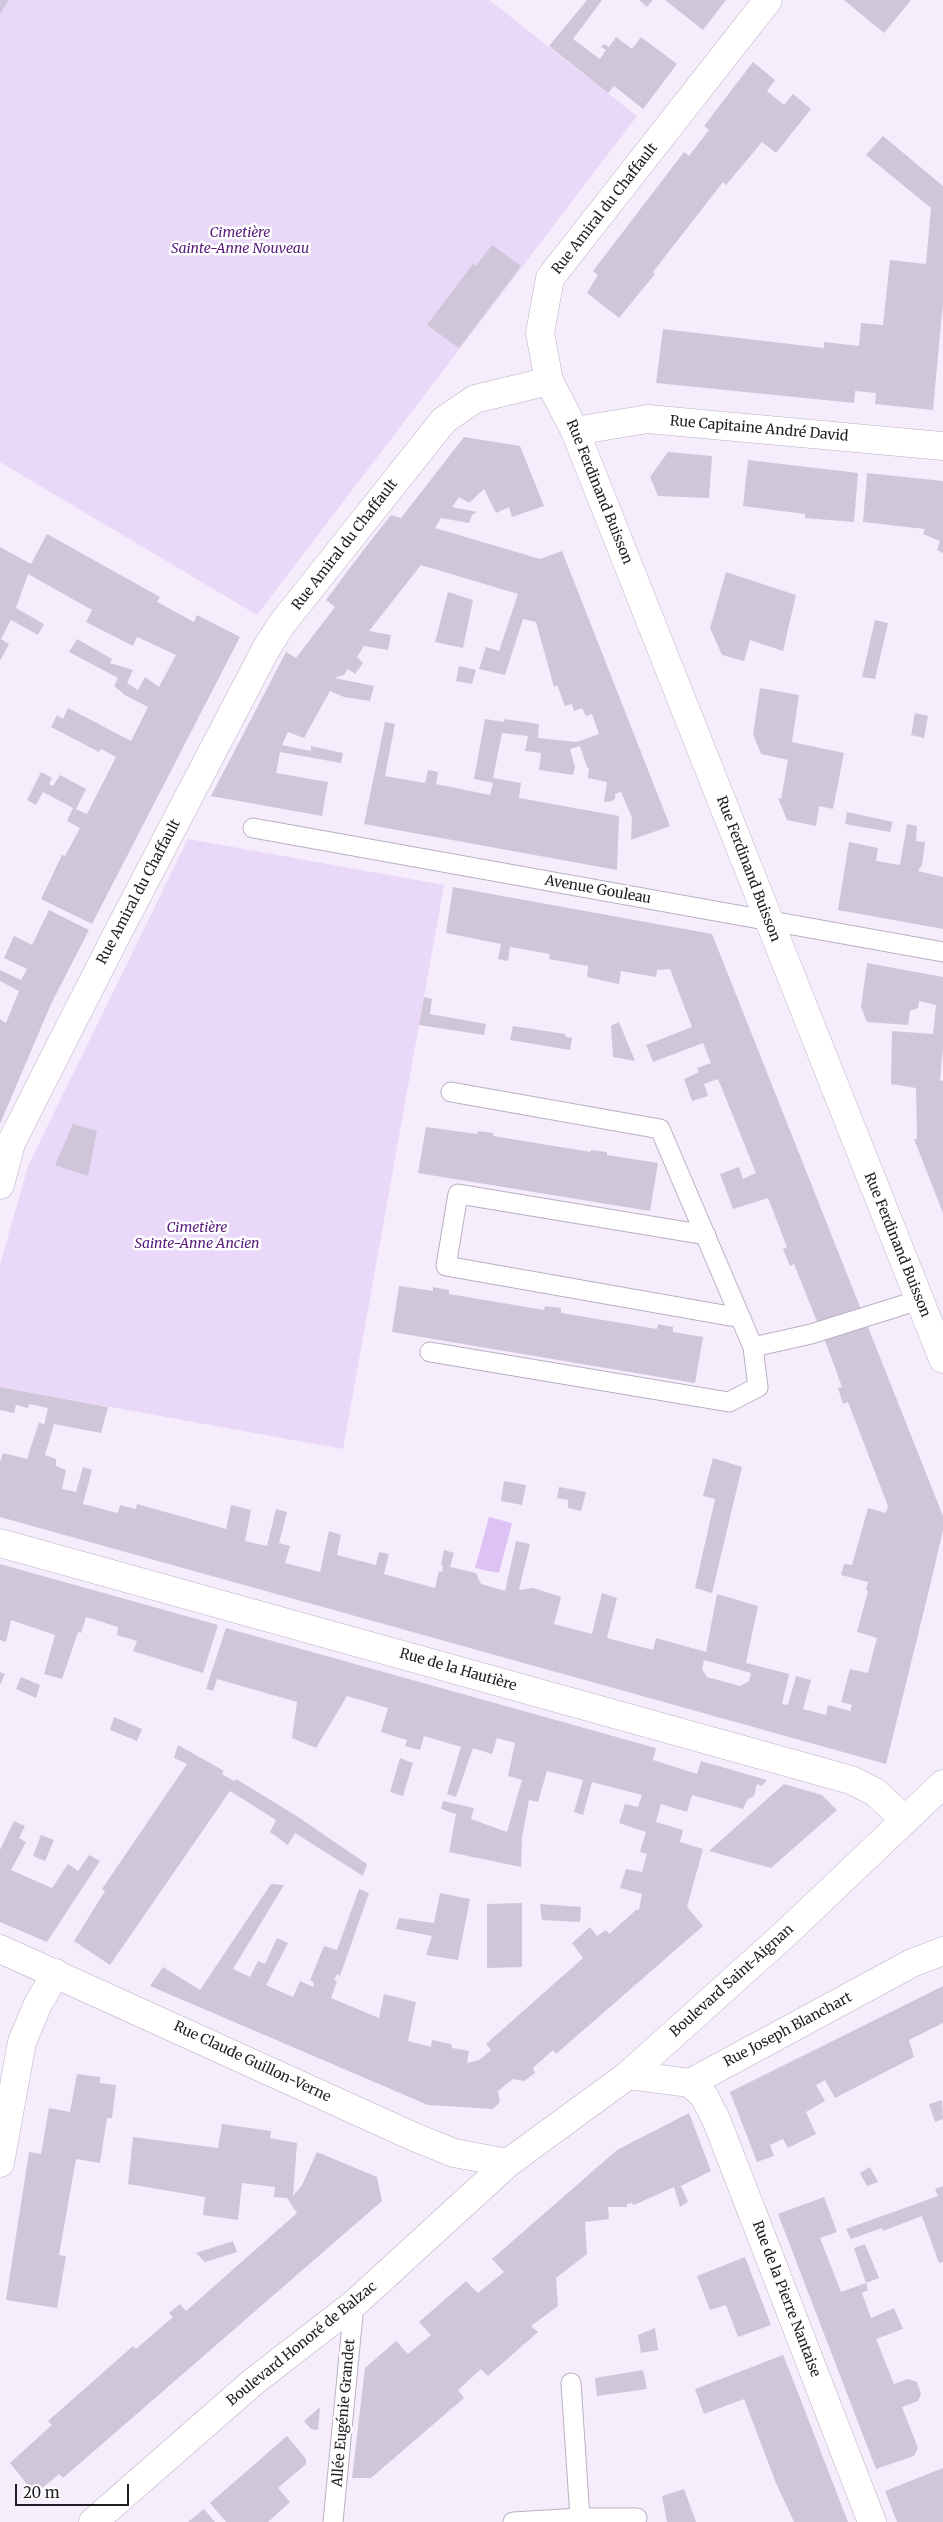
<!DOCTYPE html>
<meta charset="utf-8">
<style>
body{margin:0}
#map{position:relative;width:943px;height:2522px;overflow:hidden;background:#f5ecfc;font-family:Merriweather,serif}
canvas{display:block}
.scale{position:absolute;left:15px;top:2484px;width:114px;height:22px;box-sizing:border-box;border:2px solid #211d24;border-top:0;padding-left:6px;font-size:15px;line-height:18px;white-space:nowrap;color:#211d24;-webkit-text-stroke:4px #fff;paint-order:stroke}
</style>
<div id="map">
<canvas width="943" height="2522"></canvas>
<div class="scale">20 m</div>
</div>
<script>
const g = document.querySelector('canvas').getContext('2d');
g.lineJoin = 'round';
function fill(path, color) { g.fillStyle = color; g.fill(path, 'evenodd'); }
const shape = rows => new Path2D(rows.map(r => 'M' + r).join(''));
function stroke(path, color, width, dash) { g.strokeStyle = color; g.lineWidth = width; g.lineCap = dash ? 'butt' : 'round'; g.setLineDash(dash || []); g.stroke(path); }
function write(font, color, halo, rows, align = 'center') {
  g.font = font + ' Merriweather,serif'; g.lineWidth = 5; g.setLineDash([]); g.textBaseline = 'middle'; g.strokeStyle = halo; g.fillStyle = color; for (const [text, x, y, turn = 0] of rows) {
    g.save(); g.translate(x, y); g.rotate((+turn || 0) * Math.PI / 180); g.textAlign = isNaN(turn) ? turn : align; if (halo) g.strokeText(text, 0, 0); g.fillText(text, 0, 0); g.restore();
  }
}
fill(shape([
 [9,0,489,0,637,116,257,615,0,462,0,14],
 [188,839,444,885,343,1449,0,1387,0,1265,28,1166]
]), '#e9d8f8');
fill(shape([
 [489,1517,512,1523,499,1573,475,1568]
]), '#dec2f5');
fill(shape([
 [0,0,9,0,0,14],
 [587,0,602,0,573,39,600,59,606,50,601,47,604,44,609,47,616,37,632,49,641,37,677,64,643,109,614,86,608,93,549,46],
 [639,0,653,0,647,7],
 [665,0,726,0,703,30],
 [844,0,911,0,884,33],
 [753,62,775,80,767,91,784,105,793,94,811,109,776,153,762,142,726,185,723,182,653,272,655,274,619,318,587,293,598,275,593,271,684,152,689,156,709,130,704,126],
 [883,136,943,186,943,303,933,410,875,404,876,393,855,391,854,403,656,383,663,329,824,348,824,342,859,346,861,323,883,325,890,260,926,264,931,208,866,155],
 [492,245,521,266,459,348,427,325,473,264,476,266],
 [464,437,520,446,544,506,512,517,509,507,496,513,484,489,469,503,459,497,452,507,477,512,472,515,469,523,441,518,435,528,540,559,562,551,670,826,631,840,632,818,621,792,615,794,615,799,612,801,604,802,607,782,588,778,589,768,587,767,580,746,570,749,575,767,573,775,539,770,541,753,525,751,528,736,502,733,493,778,521,783,519,798,619,816,617,870,364,824,385,722,395,724,385,776,425,783,428,770,438,772,436,784,490,795,493,783,474,779,485,719,504,722,505,719,539,724,538,738,577,742,599,734,592,714,586,716,582,708,574,711,572,704,565,706,557,685,554,687,536,622,523,619,505,675,479,669,486,647,499,651,518,594,421,565,369,631,391,635,388,650,364,646,357,657,363,663,355,674,348,669,344,675,334,678,374,686,370,701,344,697,330,691,304,738,288,732,282,745,311,751,311,746,343,753,341,763,280,752,276,773,328,782,322,816,211,796,286,652,296,658,335,607,326,600,365,548,391,515,401,518],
 [668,452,712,456,709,498,658,496,650,477],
 [748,460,858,473,854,522,805,518,805,514,743,506],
 [867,473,943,481,943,553,937,550,940,541,923,534,925,529,863,522],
 [47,534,160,597,157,602,194,622,197,615,240,637,92,924,41,899,62,855,65,856,80,828,67,821,73,808,43,792,36,805,27,800,41,772,52,778,49,784,53,786,60,775,86,789,76,809,87,814,116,757,101,749,99,752,51,727,57,715,63,719,68,708,131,741,148,707,125,695,114,686,118,678,69,652,77,639,112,659,110,663,133,670,127,683,138,690,145,677,159,687,176,655,137,637,133,646,86,622,92,610,28,574,16,608,44,624,38,635,11,620,1,639,9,644,0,661,0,547,31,564],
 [726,572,796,595,783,651,750,640,744,661,722,655,710,628],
 [448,592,473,600,463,648,435,642],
 [875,620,888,623,875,679,862,677],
 [459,666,476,670,472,684,456,681],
 [760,688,799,695,792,742,844,753,833,809,819,806,816,826,787,820,778,798,781,799,788,760,761,754,753,734],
 [915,713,928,716,924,738,911,735],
 [847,812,893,822,890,832,845,824],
 [907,824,917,826,916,841,925,842,922,865,918,871,943,877,943,929,838,910,849,842,878,848,876,861,900,865],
 [453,887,712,934,943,1516,943,1530,930,1586,886,1764,0,1517,0,1462,3,1453,27,1459,39,1422,44,1425,48,1408,29,1404,28,1408,16,1405,14,1413,0,1410,0,1387,108,1407,101,1433,54,1424,45,1455,56,1459,56,1466,66,1470,62,1489,76,1492,83,1467,92,1470,83,1504,118,1513,120,1505,136,1509,137,1504,226,1529,231,1505,251,1510,245,1541,267,1546,276,1509,287,1512,279,1543,290,1546,285,1563,320,1572,329,1531,341,1535,337,1555,376,1565,379,1552,389,1554,384,1574,435,1588,439,1571,442,1572,443,1566,441,1565,444,1550,454,1553,450,1567,476,1573,481,1584,505,1591,516,1541,530,1544,519,1590,533,1588,561,1597,554,1624,592,1634,602,1593,617,1598,607,1638,653,1650,656,1638,706,1652,717,1594,758,1606,746,1663,789,1674,782,1704,788,1705,796,1676,811,1680,803,1709,826,1715,828,1705,850,1711,852,1705,841,1702,850,1669,868,1673,877,1638,857,1632,868,1591,866,1590,868,1582,841,1575,844,1564,852,1565,868,1508,886,1513,888,1506,848,1402,843,1404,838,1388,842,1387,828,1349,794,1264,790,1266,783,1249,787,1247,768,1198,733,1209,720,1174,739,1167,743,1179,756,1173,718,1079,704,1084,708,1096,692,1101,684,1079,699,1072,697,1068,711,1063,703,1043,653,1062,646,1045,692,1027,670,969,657,970,656,977,621,971,619,984,587,977,588,966,549,959,550,954,510,947,508,961,498,959,501,944,446,933],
 [704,1660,751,1673,749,1681,740,1686,707,1677,702,1669],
 [49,910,89,930,51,1004,0,1124,0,1019,6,1023,19,991,0,981,0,970,21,980,27,969,4,958,14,936,32,945],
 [867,963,943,977,943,1048,940,1080,943,1081,943,1213,914,1139,917,1139,916,1088,891,1084,892,1031,933,1034,936,1005,919,1001,918,1008,910,1011,908,1025,867,1022,861,1007],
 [424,997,432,999,430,1014,486,1024,484,1035,419,1025],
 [619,1022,635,1061,613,1057,611,1026],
 [513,1026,565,1034,566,1037,572,1038,570,1050,510,1040],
 [73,1124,97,1131,88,1176,55,1165],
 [426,1127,477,1134,478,1131,494,1133,493,1136,591,1152,591,1150,607,1152,607,1155,658,1163,650,1211,418,1173],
 [399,1286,433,1291,433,1287,449,1290,449,1294,544,1310,545,1306,561,1308,561,1313,657,1329,658,1324,673,1327,673,1332,703,1337,695,1383,392,1332],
 [713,1458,742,1467,712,1593,695,1588,715,1499,703,1496],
 [504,1481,526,1485,522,1505,501,1501],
 [559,1487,586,1492,581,1511,568,1508,568,1500,557,1498],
 [0,1564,218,1625,203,1673,133,1651,137,1641,117,1635,118,1627,86,1617,81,1633,78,1632,62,1679,44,1674,55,1635,11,1620,6,1642,0,1640],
 [226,1628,656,1748,653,1760,697,1774,701,1761,767,1780,762,1786,757,1784,754,1796,748,1799,743,1809,692,1795,687,1812,661,1804,656,1822,683,1830,680,1842,703,1849,687,1907,703,1926,556,2054,553,2050,533,2068,535,2073,524,2081,513,2079,498,2091,500,2102,493,2109,428,2105,150,1986,163,1967,200,1990,271,1884,284,1885,233,1969,250,1977,258,1961,265,1964,277,1938,288,1943,266,1985,293,1997,300,1981,313,1987,314,1983,310,1980,324,1946,337,1950,359,1889,369,1893,340,1976,337,1974,334,1980,337,1981,331,1998,379,2018,384,1994,416,2002,408,2041,431,2047,432,2040,451,2044,452,2048,469,2051,467,2063,479,2060,491,2050,486,2044,583,1958,572,1943,590,1927,597,1936,606,1930,609,1934,636,1910,639,1910,642,1894,620,1888,626,1869,642,1872,647,1854,640,1852,646,1832,619,1823,625,1804,638,1807,642,1795,592,1782,583,1815,574,1812,583,1780,547,1771,538,1802,529,1800,522,1837,521,1867,449,1852,456,1814,441,1809,443,1801,474,1808,471,1819,507,1832,522,1780,508,1776,515,1743,497,1738,492,1754,473,1748,456,1797,447,1794,461,1747,424,1736,420,1750,405,1746,407,1740,381,1732,388,1708,347,1696,316,1748,292,1738,297,1702,217,1679,213,1691,206,1689],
 [0,1672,5,1674,0,1685],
 [21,1677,40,1685,36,1698,16,1689],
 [114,1717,142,1729,137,1741,110,1730],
 [178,1745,224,1771,222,1774,234,1781,236,1779,295,1815,367,1864,363,1876,295,1833,288,1845,270,1832,276,1820,230,1791,110,1965,74,1941,105,1891,102,1889,187,1764,174,1758],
 [400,1758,413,1763,403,1796,390,1792],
 [784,1784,822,1795,837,1810,771,1868,709,1851],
 [14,1821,25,1826,19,1838,26,1842,11,1870,52,1888,68,1864,78,1871,89,1855,100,1861,47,1942,0,1922,0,1850],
 [41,1835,54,1840,45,1861,33,1856],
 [440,1893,470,1899,458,1960,426,1955,432,1936,396,1929,399,1918,434,1923],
 [522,1903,522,1967,487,1968,487,1904],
 [540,1904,581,1907,580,1922,542,1920],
 [943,1986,943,2023,909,2040,914,2057,835,2098,825,2080,816,2085,825,2101,806,2112,816,2134,788,2148,783,2139,770,2145,774,2156,757,2162,730,2092],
 [77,2074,100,2077,100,2083,116,2085,112,2118,107,2118,100,2163,76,2159,59,2255,66,2256,57,2308,6,2300,29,2152,41,2154,49,2108,70,2112],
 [942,2100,943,2119,935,2122,929,2104],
 [689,2113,711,2171,681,2186,688,2202,680,2207,674,2187,634,2205,632,2203,627,2204,627,2207,608,2207,609,2219,585,2222,587,2254,556,2278,558,2306,531,2326,538,2332,488,2376,481,2369,458,2390,464,2398,371,2478,352,2478,365,2368,396,2341,408,2354,431,2335,419,2322,466,2281,478,2293,504,2272,492,2259,617,2150],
 [222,2124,271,2131,270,2138,297,2143,293,2196,302,2185,317,2152,377,2177,382,2201,63,2478,59,2474,35,2494,10,2463,52,2425,48,2421,133,2346,136,2349,173,2317,169,2313,180,2304,186,2311,297,2213,287,2198,274,2197,275,2187,242,2183,238,2220,203,2215,205,2197,128,2184,133,2137,218,2148],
 [870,2167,878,2182,867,2186,860,2173],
 [943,2186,943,2262,939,2263,922,2216,883,2231,882,2228,851,2239,846,2229,938,2196,935,2189],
 [824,2197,837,2232,820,2238,841,2292,866,2283,854,2248,865,2244,879,2278,866,2283,868,2290,862,2293,871,2318,894,2308,903,2329,876,2339,894,2384,908,2379,917,2382,921,2394,918,2401,902,2407,918,2448,914,2456,876,2469,778,2214],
 [233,2241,237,2252,205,2262,196,2253],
 [745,2257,771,2325,738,2337,726,2305,710,2310,697,2276],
 [655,2328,658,2350,641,2353,638,2335],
 [783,2355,793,2380,848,2522,794,2522,776,2483,744,2399,704,2414,695,2389],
 [643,2370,647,2389,597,2396,595,2378],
 [320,2407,318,2430,311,2429,304,2421],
 [287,2436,306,2459,306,2464,278,2488,290,2502,268,2522,226,2522,210,2503],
 [943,2468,943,2522,897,2522,885,2491],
 [684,2489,696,2522,667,2522,662,2496],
 [204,2509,215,2522,188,2522]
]), '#d0c6d9');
const lane = shape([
 [253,828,943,952],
 [451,1092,660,1129,753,1347,811,1334,919,1300],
 [706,1235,458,1194,446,1266,741,1318],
 [430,1352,729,1402,758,1387,753,1347],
 [580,2518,637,2518],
 [333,2522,354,2304],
 [513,2522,580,2518,571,2383]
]);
const street = shape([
 [549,381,575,431,943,1359],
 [575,431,648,419,943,446],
 [0,1185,11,1143,116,936,266,649,281,625,444,420,475,399,549,381,540,333,550,278,768,0],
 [0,1543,851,1780,875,1792,904,1819],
 [0,1949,412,2136,454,2153,508,2163],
 [628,2075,690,2083,912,1963,943,1951],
 [690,2083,704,2096,716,2119,872,2522],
 [0,2163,22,2042,38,2004,56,1973],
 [93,2522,253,2382,354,2304,508,2163,628,2075,785,1934,943,1784]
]);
stroke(lane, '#bab0c2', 21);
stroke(street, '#bab0c2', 29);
stroke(lane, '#fff', 19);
stroke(street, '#fff', 28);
write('14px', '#211d24', '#fff', [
 ["Rue Amiral du Chaffault",605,209,-52],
 ["Rue Capitaine André David",759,429,5],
 ["Rue Ferdinand Buisson",599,492,68],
 ["Rue Amiral du Chaffault",345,545,-52],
 ["Rue Ferdinand Buisson",748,869,69],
 ["Avenue Gouleau",598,890,10],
 ["Rue Amiral du Chaffault",139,892,-62],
 ["Rue Ferdinand Buisson",897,1245,68],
 ["Rue de la Hautière",458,1670,16],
 ["Boulevard Saint-Aignan",732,1981,-42],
 ["Rue Joseph Blanchart",788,2030,-28],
 ["Rue Claude Guillon-Verne",252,2062,25],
 ["Rue de la Pierre Nantaise",786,2299,69],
 ["Boulevard Honoré de Balzac",302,2344,-39],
 ["Allée Eugénie Grandet",344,2413,-85]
]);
write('italic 14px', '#581a7c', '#fff', [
 ["Cimetière",240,233],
 ["Sainte-Anne Nouveau",240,249],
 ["Cimetière",197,1228],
 ["Sainte-Anne Ancien",197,1244]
]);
</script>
